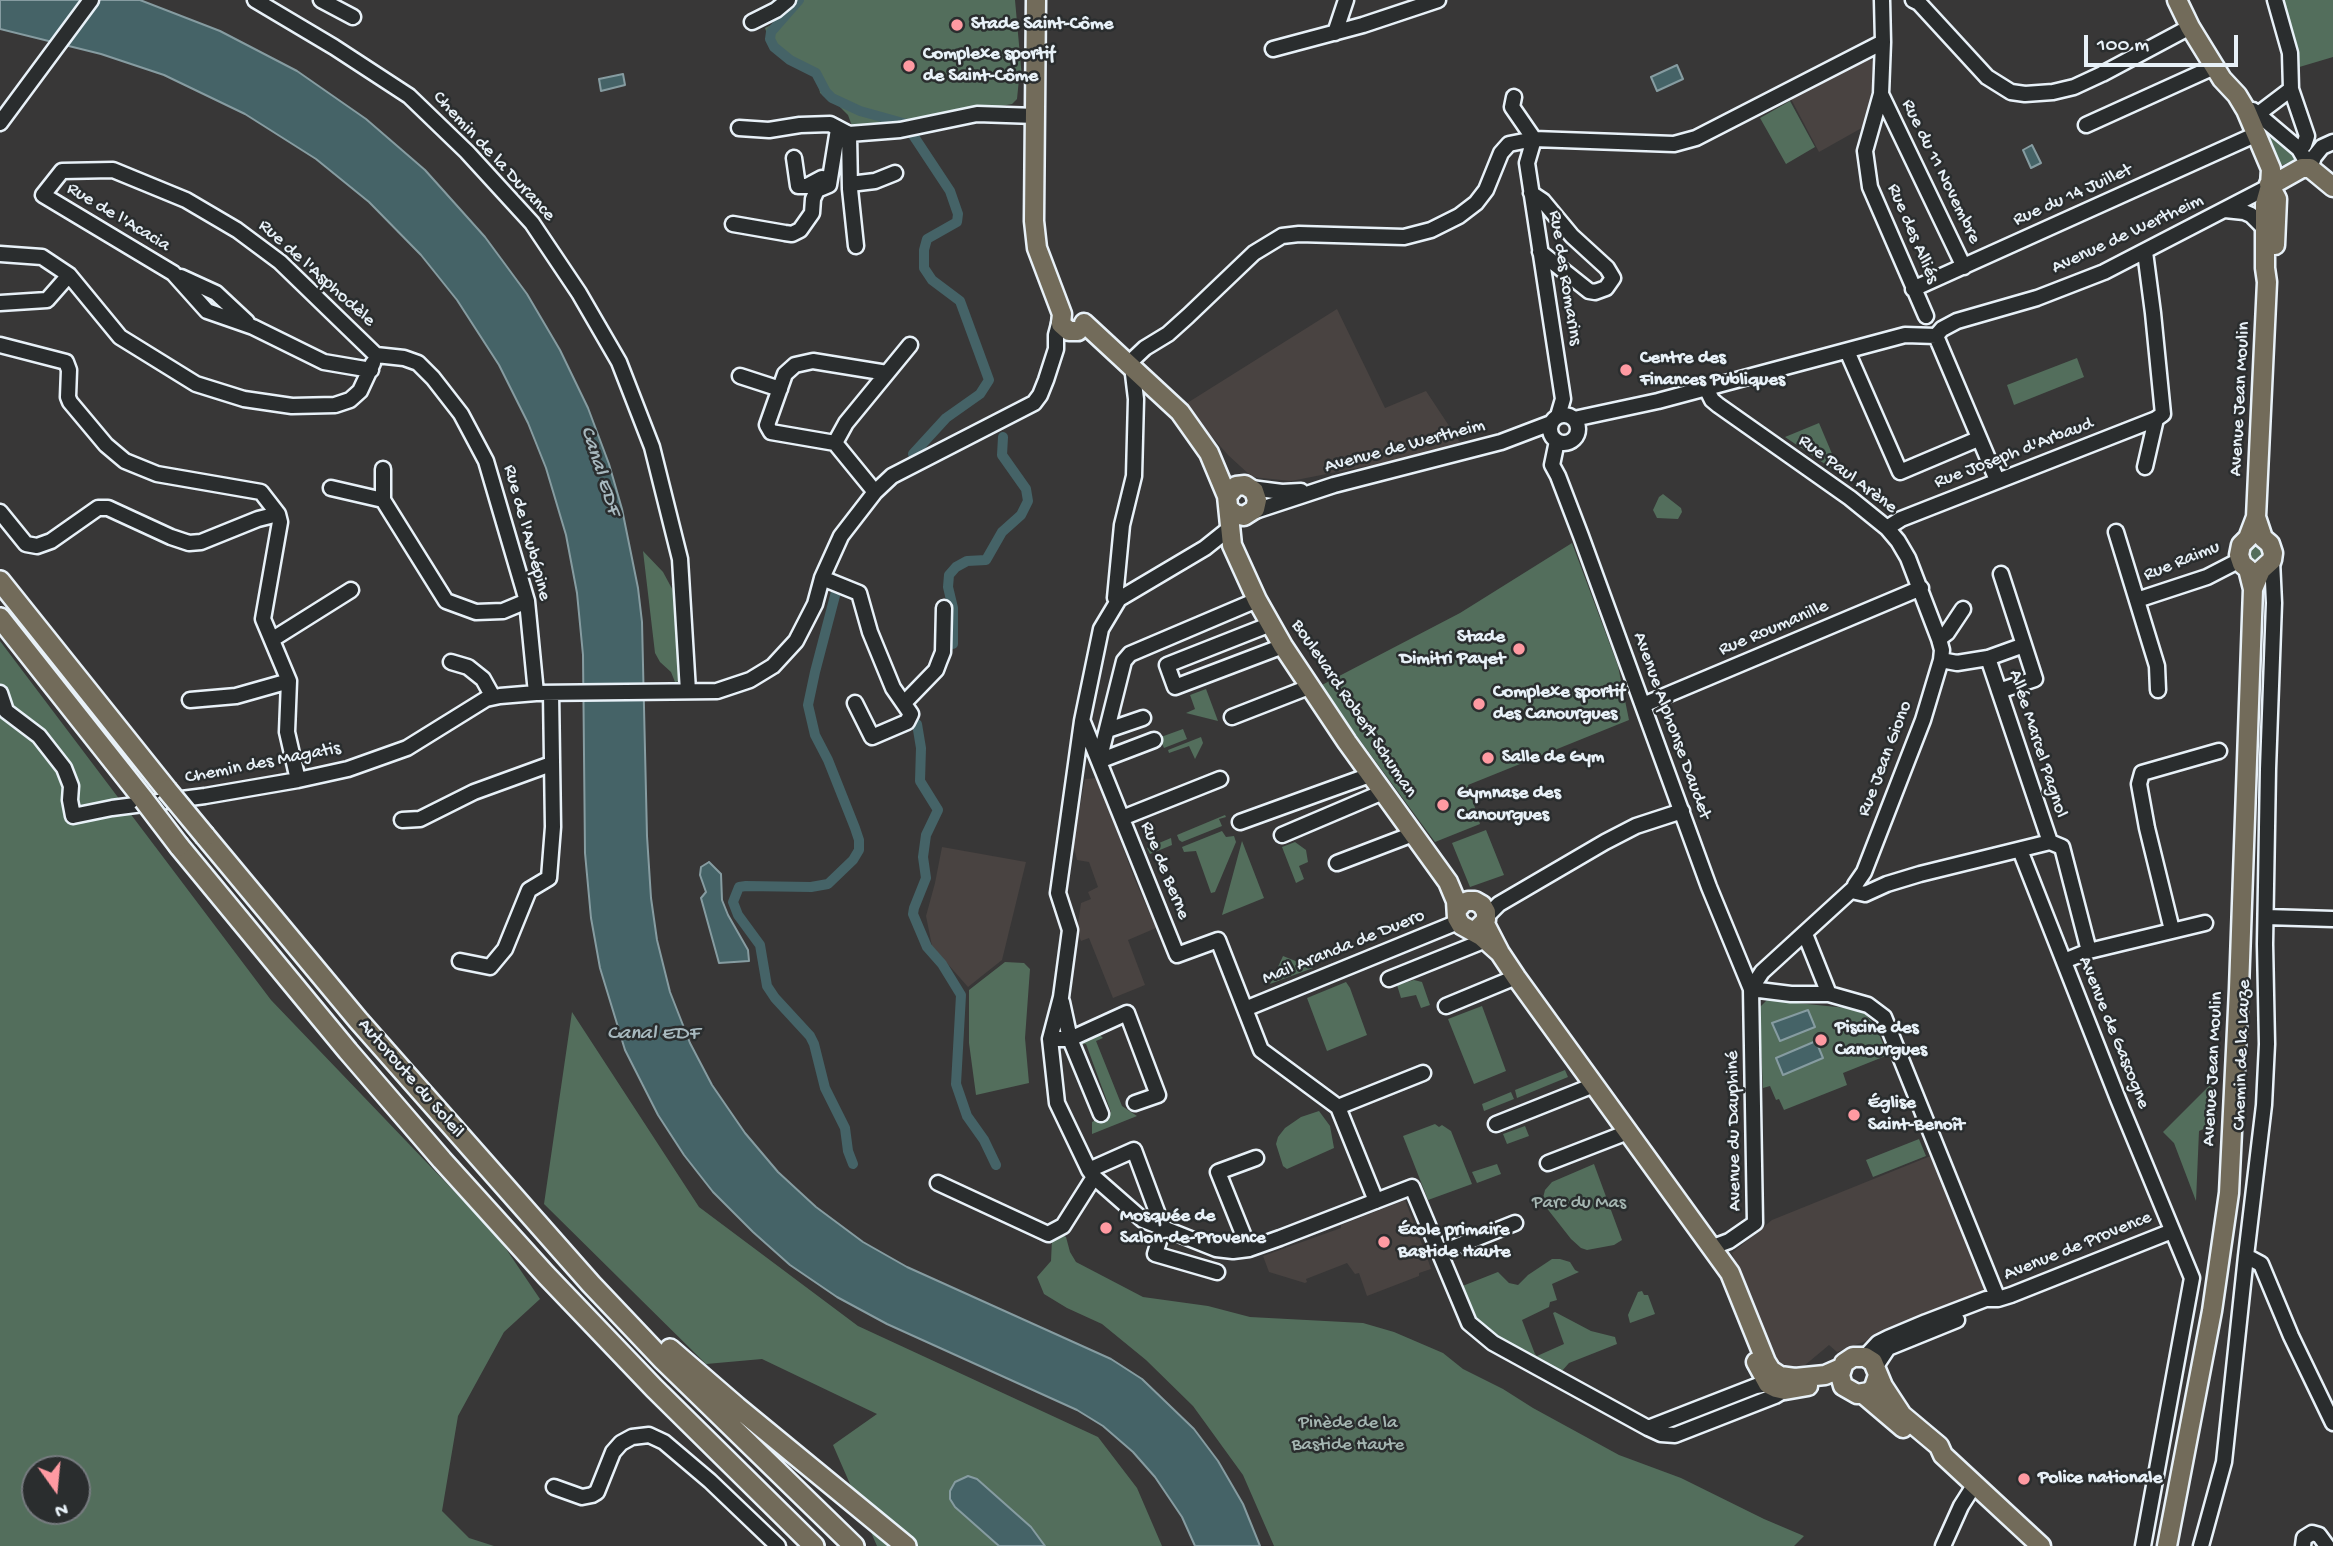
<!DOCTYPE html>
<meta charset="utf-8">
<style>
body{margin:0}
#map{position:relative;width:2333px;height:1546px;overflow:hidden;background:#383737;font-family:"Gochi Hand",sans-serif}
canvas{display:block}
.north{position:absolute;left:21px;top:1455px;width:70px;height:70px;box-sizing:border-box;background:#2a2d2e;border:2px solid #767b7f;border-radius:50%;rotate:165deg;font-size:19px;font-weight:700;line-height:28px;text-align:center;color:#e8f1f8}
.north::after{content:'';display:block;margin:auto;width:24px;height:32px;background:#ff9aa2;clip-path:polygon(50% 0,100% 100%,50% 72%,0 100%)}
.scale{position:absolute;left:2084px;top:35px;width:154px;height:32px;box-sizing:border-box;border:4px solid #e8f1f8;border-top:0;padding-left:9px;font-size:21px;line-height:24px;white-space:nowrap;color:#e8f1f8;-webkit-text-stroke:5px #2a2d2e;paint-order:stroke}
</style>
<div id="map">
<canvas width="2333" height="1546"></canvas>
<div class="north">N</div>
<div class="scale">100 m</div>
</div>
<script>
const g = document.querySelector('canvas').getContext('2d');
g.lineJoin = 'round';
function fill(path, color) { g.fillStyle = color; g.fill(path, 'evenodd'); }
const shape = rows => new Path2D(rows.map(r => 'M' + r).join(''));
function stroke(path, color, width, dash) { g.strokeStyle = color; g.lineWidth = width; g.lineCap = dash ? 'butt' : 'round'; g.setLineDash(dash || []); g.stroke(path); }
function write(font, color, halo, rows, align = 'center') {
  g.font = font + ' "Gochi Hand",sans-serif'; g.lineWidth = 5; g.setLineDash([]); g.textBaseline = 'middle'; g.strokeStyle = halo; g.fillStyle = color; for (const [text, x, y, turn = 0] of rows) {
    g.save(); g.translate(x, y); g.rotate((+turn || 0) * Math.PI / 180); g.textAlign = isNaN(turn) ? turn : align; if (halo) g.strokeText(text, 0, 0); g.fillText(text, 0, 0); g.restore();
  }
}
fill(shape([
 [1865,57,1873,61,1871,113,1867,125,1819,152,1791,99],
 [1337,309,1385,408,1426,391,1463,447,1291,481,1252,477,1228,455,1184,405],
 [1097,778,1135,880,1156,928,1128,940,1145,985,1113,998,1089,938,1081,941,1077,931,1081,903,1091,899,1088,892,1098,887,1089,862,1077,860,1073,844,1085,779],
 [942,847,1026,862,1002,960,968,987,932,946,926,916,935,883],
 [1933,1155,1987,1295,1837,1352,1829,1345,1798,1371,1773,1364,1760,1340,1732,1253,1772,1220],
 [1405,1200,1425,1252,1427,1252,1430,1259,1428,1260,1431,1269,1419,1273,1419,1276,1367,1296,1359,1273,1355,1274,1347,1263,1306,1279,1307,1282,1305,1283,1269,1272,1263,1256,1341,1228,1341,1225]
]), '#494341');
fill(shape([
 [796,0,1015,0,1022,78,1019,79,1017,99,1012,104,1001,106,889,127,852,126,848,115,837,104,830,101,820,93,818,80,774,48,768,37,765,28,773,24],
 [2279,0,2333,0,2333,57,2296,68],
 [1790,101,1815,147,1786,164,1760,118],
 [2264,132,2294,152,2297,159,2278,167],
 [2077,358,2084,377,2014,405,2007,385],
 [1819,423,1841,475,1785,437],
 [1663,494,1681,508,1682,512,1678,519,1657,518,1653,510,1659,497],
 [1572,543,1618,666,1629,720,1468,785,1480,824,1435,842,1320,686,1460,613],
 [2253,543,2258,543,2267,551,2263,563,2251,565,2244,551],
 [643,551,663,572,676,596,683,679,680,681,675,682,671,672,660,662,655,653],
 [0,641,271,1000,498,1237,540,1299,504,1332,458,1416,442,1511,469,1538,494,1546,0,1546],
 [35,1469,77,1469,77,1511,35,1511],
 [1206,689,1218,721,1186,713,1195,709,1190,695],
 [1183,729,1187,739,1164,748,1157,733,1161,737],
 [1201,737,1203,743,1195,759,1189,746,1169,753,1168,750],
 [1225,815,1226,817,1219,819,1222,826,1182,842,1179,840,1177,835],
 [1486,830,1504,875,1470,887,1452,843],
 [1222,831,1226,837,1234,836,1236,842,1215,892,1211,893,1196,851,1184,852,1182,847],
 [1171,838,1172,845,1150,854,1147,848],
 [1242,841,1264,898,1222,915],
 [1295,842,1306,850,1308,862,1299,866,1304,879,1296,883,1282,847],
 [1283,956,1313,968,1270,984],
 [1005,962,1024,963,1030,969,1025,1038,1029,1083,976,1095,969,1043,969,990],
 [1414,980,1422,982,1430,1005,1421,1008,1416,995,1401,998,1397,985],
 [1346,982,1350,988,1367,1035,1327,1051,1307,998],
 [1767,1000,1857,1009,1865,1014,1875,1025,1888,1055,1843,1073,1847,1085,1784,1110,1779,1099,1776,1100,1770,1086,1763,1088,1759,1008],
 [1482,1006,1506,1071,1474,1084,1448,1019],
 [572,1012,699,1207,858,1326,1098,1437,1137,1488,1162,1546,877,1546,833,1445,877,1414,762,1359,706,1364,544,1204],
 [1098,1033,1103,1038,1096,1041,1122,1106,1137,1116,1092,1134,1092,1122,1111,1112,1086,1044,1076,1045,1077,1042],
 [1565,1070,1568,1077,1517,1098,1515,1090],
 [2215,1080,2217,1123,2199,1131,2196,1201,2174,1143,2163,1132],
 [1511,1092,1514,1099,1484,1111,1482,1104],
 [1319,1111,1330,1126,1334,1148,1287,1169,1283,1166,1276,1144,1278,1137,1285,1128,1301,1117],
 [1435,1124,1439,1127,1442,1125,1451,1131,1472,1184,1428,1200,1403,1136],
 [1525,1126,1529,1136,1507,1144,1503,1134],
 [1919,1139,1926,1156,1873,1177,1866,1160],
 [1497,1164,1501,1174,1477,1183,1472,1172],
 [1594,1164,1622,1240,1614,1245,1587,1250,1581,1248,1571,1239,1542,1202,1545,1190,1552,1182],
 [1062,1235,1066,1237,1070,1252,1076,1262,1143,1297,1208,1306,1250,1317,1363,1323,1394,1332,1443,1353,1463,1369,1503,1389,1533,1408,1619,1455,1681,1478,1764,1519,1804,1536,1794,1546,1274,1546,1243,1475,1193,1406,1146,1360,1102,1324,1067,1308,1044,1294,1037,1277,1051,1261,1052,1239],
 [1552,1259,1560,1259,1570,1262,1575,1270,1579,1272,1552,1284,1557,1300,1550,1302,1549,1307,1522,1320,1535,1354,1537,1356,1564,1344,1553,1313,1555,1312,1591,1331,1615,1337,1617,1344,1569,1363,1561,1372,1529,1356,1524,1349,1517,1350,1483,1330,1472,1318,1460,1287,1498,1272,1509,1283,1518,1285,1528,1275],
 [1642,1291,1644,1295,1648,1295,1655,1314,1630,1323,1628,1315,1638,1292]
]), '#536e5c');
const water = shape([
 [0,0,140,0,220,31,297,71,366,119,425,170,485,237,527,294,560,350,588,408,609,464,622,509,638,588,642,622,647,836,651,898,657,940,670,992,690,1043,712,1085,745,1133,778,1172,816,1207,863,1242,907,1267,1111,1359,1142,1379,1194,1429,1218,1461,1243,1504,1260,1546,1195,1546,1182,1517,1155,1477,1133,1452,1103,1426,1077,1410,887,1324,837,1297,790,1265,753,1232,713,1192,684,1155,658,1115,625,1050,600,968,591,918,585,853,583,655,577,593,566,535,546,468,528,423,499,365,457,300,421,255,369,202,316,159,245,114,164,75,101,54,0,29,0,0],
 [1677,65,1683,79,1657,91,1651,77,1677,65],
 [623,74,625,85,601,91,599,79,623,74],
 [2032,145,2041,163,2031,168,2023,150,2032,145],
 [709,862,721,874,722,900,728,915,748,950,749,961,719,963,701,898,706,892,700,875,701,867,709,862],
 [1808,1010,1815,1027,1780,1041,1772,1023,1808,1010],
 [1816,1041,1823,1058,1783,1075,1776,1058,1816,1041],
 [968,1476,977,1479,1031,1527,1045,1546,999,1546,955,1507,950,1499,950,1491,955,1482,968,1476]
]);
fill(water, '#456367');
stroke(water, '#869ca1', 2);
stroke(shape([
 [799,0,771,32,770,39,774,47,790,60,816,73,826,92,832,98,860,111,903,123],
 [911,132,950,191,958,214,957,222,927,239,924,250,924,268,932,280,960,301,989,380,980,394,946,418,913,454],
 [837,588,815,672,808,705,815,735,828,760,855,828,859,840,859,850,853,860,828,884,811,887,746,886,739,887,733,902,738,915,760,945,767,986,775,998,810,1036,814,1044,825,1088,845,1128,848,1151,853,1164],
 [953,644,953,608,948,587,949,575,956,567,967,561,986,560,1002,532,1021,515,1028,501,1026,489,1002,455,1003,437],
 [917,724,921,748,920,781,938,810,926,835,923,857,926,878,914,908,913,914,927,947,942,964,961,995,956,1084,967,1116,984,1140,996,1165]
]), '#456367', 10);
const minor = shape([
 [255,0,334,47,409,96,467,152,532,223,579,293,619,362,652,447,680,559,688,691],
 [321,0,353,17],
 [1882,0,1883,42,1881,94,1865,151,1870,187,1926,316],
 [1913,0,1919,3,1987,77,2011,92,2025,94,2053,92,2074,87,2102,74,2190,27],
 [752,22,776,10,788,0],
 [1335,33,1346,0],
 [1273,49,1363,25,1438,0],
 [2291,89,2307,136,2304,145,2299,149],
 [1881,94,1964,267],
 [1514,97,1512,107,1534,139,1527,163,1563,399,1558,416],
 [2253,110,2299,149,2310,168],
 [2258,114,2291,89,2290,53,2275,0],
 [0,123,91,0],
 [2086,125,2214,67],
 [739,128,769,130,800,125,830,124,849,134,900,130,977,114,1036,116],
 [849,134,850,189,856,246],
 [794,158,798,186,807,186,822,178],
 [2310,168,2314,157,2322,147,2333,142],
 [850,184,875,181,895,173],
 [1531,193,1543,201,1572,236,1607,268,1613,278,1606,288,1595,292,1589,291,1540,252],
 [2225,210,2244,212,2251,215,2265,229],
 [733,224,785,233,792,234,800,230,812,213,813,199,817,190,829,185,838,129],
 [0,254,42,257,69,275,120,337,196,384,244,399,292,406,335,405,350,400,360,391,373,363],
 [181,277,216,293,247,322],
 [1913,289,2248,138],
 [0,303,47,300,69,275],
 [1936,336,1997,480],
 [0,345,66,362,69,370,68,397,70,402,106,445,125,461,157,474,261,492,278,514,280,522,263,619,289,681,287,732,298,780],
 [1847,351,1900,472,1978,439],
 [376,355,404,358,418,363,433,378,461,414,486,461,527,601,536,693],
 [1127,365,1145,348,1168,334,1188,316,1254,253,1282,236,1299,234,1404,237,1431,230,1459,216,1476,203,1486,190,1501,153,1509,144,1534,139,1674,144,1696,138,1883,42],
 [371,370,324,362,253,327,207,311,173,273,43,195,62,171,113,170,186,200,237,230,280,262,376,355],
 [740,376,780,389],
 [1706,388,1712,400,1718,405,1850,498,1887,528,1898,541,1908,558,1939,639,1942,650,1941,660,1923,720,1864,872,1855,885,1856,892,1865,894,1887,884,1920,874,2050,842,2062,847,2089,951],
 '1550 429a14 14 0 1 1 28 0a14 14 0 1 1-28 0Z',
 [1574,419,1658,401,1905,335,1936,336,1942,329,1957,321,2037,298,2104,272,2270,186],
 [1557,441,1552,465,1558,476,1581,536,1709,887,1751,989,1755,1223,1729,1241,1713,1247],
 [835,443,846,423,910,345],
 [2145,467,2156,419,2163,414,2153,313,2145,252],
 [383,469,383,500],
 [331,488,383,500,446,601,476,612,503,611,527,601],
 [1251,488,1282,492,1301,491],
 [875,492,835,443,771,432,767,425,785,374,795,365,813,361,887,373],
 [0,512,26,544,37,546,51,541,98,508,108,508,171,537,189,543,201,542,258,519,278,514],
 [1252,512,1334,485,1501,442,1551,423],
 [1230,528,1205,548,1119,599,1101,629,1082,721,1058,893,1070,930,1061,997,1050,1039,1057,1103,1089,1170,1094,1177,1143,1220,1216,1249,1233,1251,1249,1249,1280,1238,1412,1187,1469,1323,1493,1343,1648,1428,1661,1434,1675,1435,1775,1396,1785,1390],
 [1887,528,1901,519,2156,419],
 [2116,532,2157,666,2158,690],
 [822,578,859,593,870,632,893,688,911,714,907,722,872,737,855,703],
 [1115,598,1122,525,1134,476,1136,399,1133,374],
 [2137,600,2207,577,2240,560],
 [1271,624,1167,665,1175,687,1283,646],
 [273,639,351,590],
 [1939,639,1947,633,1963,609],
 [1988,658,2050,842],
 [1941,660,1957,663,1988,658,2024,645],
 [451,662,468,667,483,679,493,697],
 [1999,691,2035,679,2001,574],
 [0,693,6,711,39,736,64,768,71,786,70,800,73,816,112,808,205,796,298,780,348,769,407,748,486,699,500,696,536,693,717,691,750,680,773,666,796,641,815,604,822,578,841,536,875,492,892,476,1034,403,1040,395,1046,380,1056,349,1056,335,1060,320],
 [190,700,236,696,289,681],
 [904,703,936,670,939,662,943,652,944,608],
 [1643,705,1921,588],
 [1232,717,1309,687],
 [1083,722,1177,955,1218,940,1261,1050,1338,1107],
 [1108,730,1143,718],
 [1099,761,1124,661,1130,654,1257,600],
 [1099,761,1154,740],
 [1122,818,1220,779],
 [402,820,420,819,474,792,551,764],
 [1240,822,1370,775],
 [1282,835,1383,792],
 [2020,850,2118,1099,2192,1278,2143,1546],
 [1337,863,1413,834],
 [1486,917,1499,904,1605,842,1636,826,1682,811],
 [2266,917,2333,919],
 [2172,930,2147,828,2139,784,2142,773,2219,751],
 [1805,934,1829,994],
 [460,961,490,967,505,949,529,890,549,878,553,827,551,693],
 [2064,961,2089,951,2205,923],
 [1389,979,1486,940],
 [1751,989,1791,994,1829,994,1868,1005,1884,1017,1998,1299],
 [1751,989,1762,972,1855,887],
 [1062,1002,1070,1039,1101,1114],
 [1446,1006,1516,977],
 [1245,1009,1458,922],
 [1050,1039,1070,1039,1127,1013,1158,1095,1135,1103],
 [1338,1107,1376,1201],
 [1338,1107,1423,1073],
 [1496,1124,1594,1085],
 [1548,1163,1628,1132],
 [1089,1170,1134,1150,1163,1228,1155,1254,1217,1272],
 [938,1183,1048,1234,1063,1226,1094,1177],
 [1249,1249,1218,1172,1256,1158],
 [1440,1253,1515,1223],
 [2246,1256,2261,1264,2291,1336,2333,1423],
 [1865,1357,1878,1343,1888,1338,1926,1322,1986,1299,1998,1299,2011,1295,2172,1231],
 [1876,1366,1888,1348,1957,1320],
 [1648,1428,1756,1386,1778,1382],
 [554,1487,582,1497,592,1495,597,1492,613,1452,621,1443,632,1437,649,1435,664,1442,710,1481,778,1546],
 [1943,1546,1961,1506,1975,1484],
 [2201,1546,2224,1462,2246,1256,2264,1105,2267,1044,2265,944,2268,769,2274,603,2272,560],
 [2303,1546,2304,1538,2312,1533,2319,1535,2327,1546]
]);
const major = shape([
 [1036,0,1034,221,1037,248,1062,314,1061,324,1069,331,1078,331],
 [2269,184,2277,199,2275,245],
 [2270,186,2302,168,2310,168,2333,187],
 [1084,323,1180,412,1209,453,1227,496,1232,545,1257,600,1283,646,1347,742,1448,882,1456,901,1457,918,1461,925,1481,936,1500,953],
 [1227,496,1236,486,1245,485,1254,491,1257,500,1255,509,1244,516,1235,514,1229,509],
 [2253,589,2261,570,2272,560,2273,553,2270,544,2263,538,2256,517],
 [1457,910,1463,903,1468,901,1475,901,1482,905,1486,912,1486,920,1477,929],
 [1484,922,1500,953,1516,977,1730,1273,1766,1362,1771,1370,1780,1376,1795,1378,1825,1375,1841,1368],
 [1756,1362,1768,1384,1776,1388,1785,1390,1808,1386],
 [1878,1375,1874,1387,1869,1392,1857,1394,1843,1386,1840,1375,1844,1363,1853,1357,1865,1357,1873,1362,1883,1386,1902,1415,1939,1446,1943,1455,2041,1546],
 [1863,1394,1903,1428],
 [2167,1546,2212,1311,2229,1193,2239,989,2253,589,2248,569,2242,564,2239,555,2241,545,2248,538,2256,517,2267,282,2265,268,2265,204,2270,186,2271,169,2246,110,2237,95,2222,79,2190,27,2177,0]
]);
const highway = shape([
 [0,581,167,790],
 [0,618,144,800],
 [205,836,358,1020,591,1284,663,1360,854,1546],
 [179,846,348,1051,442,1160,546,1275,654,1388,814,1546],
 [670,1349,737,1407,906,1546]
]);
stroke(minor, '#e8f1f8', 19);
stroke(major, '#e8f1f8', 23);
stroke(highway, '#e8f1f8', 24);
stroke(minor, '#2a2d2e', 14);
stroke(major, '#726b5a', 18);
stroke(highway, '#726b5a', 19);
const highwayBridge = shape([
 [167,790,205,836],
 [144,800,179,846]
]);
stroke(highwayBridge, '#e8f1f8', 24, []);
stroke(highwayBridge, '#726b5a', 19);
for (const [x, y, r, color] of [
 [957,25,7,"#ff9aa2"],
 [909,66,7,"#ff9aa2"],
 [1626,370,7,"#ff9aa2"],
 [1519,649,7,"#ff9aa2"],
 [1479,704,7,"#ff9aa2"],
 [1488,758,7,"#ff9aa2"],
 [1443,805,7,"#ff9aa2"],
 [1821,1040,7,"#ff9aa2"],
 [1854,1115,7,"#ff9aa2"],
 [1106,1228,7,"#ff9aa2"],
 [1384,1242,7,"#ff9aa2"],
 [2024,1479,7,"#ff9aa2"]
]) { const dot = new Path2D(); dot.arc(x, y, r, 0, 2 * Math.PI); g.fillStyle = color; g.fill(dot); stroke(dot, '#2a2d2e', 2.5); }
write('bold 19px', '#e8f1f8', '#2a2d2e', [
 ["Stade Saint-Côme",971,25],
 ["Complexe sportif",923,55],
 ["de Saint-Côme",923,77],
 ["Centre des",1640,359],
 ["Finances Publiques",1640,381],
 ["Stade",1505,638,"right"],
 ["Dimitri Payet",1505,660,"right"],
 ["Complexe sportif",1493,693],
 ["des Canourgues",1493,715],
 ["Salle de Gym",1502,758],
 ["Gymnase des",1457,794],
 ["Canourgues",1457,816],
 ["Piscine des",1835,1029],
 ["Canourgues",1835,1051],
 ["Église",1868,1104],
 ["Saint-Benoît",1868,1126],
 ["Mosquée de",1120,1217],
 ["Salon-de-Provence",1120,1239],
 ["École primaire",1398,1231],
 ["Bastide Haute",1398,1253],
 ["Police nationale",2038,1479]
], 'left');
write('19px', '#e8f1f8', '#2a2d2e', [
 ["Chemin de la Durance",493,157,47],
 ["Rue du 11 Novembre",1940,172,64],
 ["Rue du 14 Juillet",2073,196,-24],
 ["Rue de l'Acacia",118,218,31],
 ["Rue des Alliés",1912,234,67],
 ["Avenue de Wertheim",2128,235,-25],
 ["Rue de l'Asphodèle",316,274,42],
 ["Rue des Romarins",1564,278,81],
 ["Avenue Jean Moulin",2241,399,-87],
 ["Avenue de Wertheim",1405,447,-15],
 ["Rue Joseph d'Arbaud",2014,454,-21],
 ["Rue Paul Arène",1847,475,37],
 ["Rue de l'Aubépine",526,533,75],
 ["Rue Raimu",2182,562,-22],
 ["Rue Roumanille",1774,629,-23],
 ["Boulevard Robert Schuman",1353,709,56],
 ["Avenue Alphonse Daudet",1671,726,70],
 ["Allée Marcel Pagnol",2037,744,72],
 ["Rue Jean Giono",1886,759,-69],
 ["Chemin des Magatis",263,764,-11],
 ["Rue de Berne",1164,871,68],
 ["Mail Aranda de Duero",1344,948,-22],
 ["Avenue de Gascogne",2113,1033,68],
 ["Chemin de la Lauze",2243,1055,-88],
 ["Avenue Jean Moulin",2214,1069,-87],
 ["Autoroute du Soleil",410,1079,49],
 ["Avenue du Dauphiné",1735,1131,-91],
 ["Avenue de Provence",2078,1247,-22]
]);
write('19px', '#a5b6b2', '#2a2d2e', [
 ["Parc du Mas",1579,1204],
 ["Pinède de la",1348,1424],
 ["Bastide Haute",1348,1446]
]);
write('italic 21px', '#a7b8be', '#2a2d2e', [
 ["Canal EDF",599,471,72],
 ["Canal EDF",653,1035]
]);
</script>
